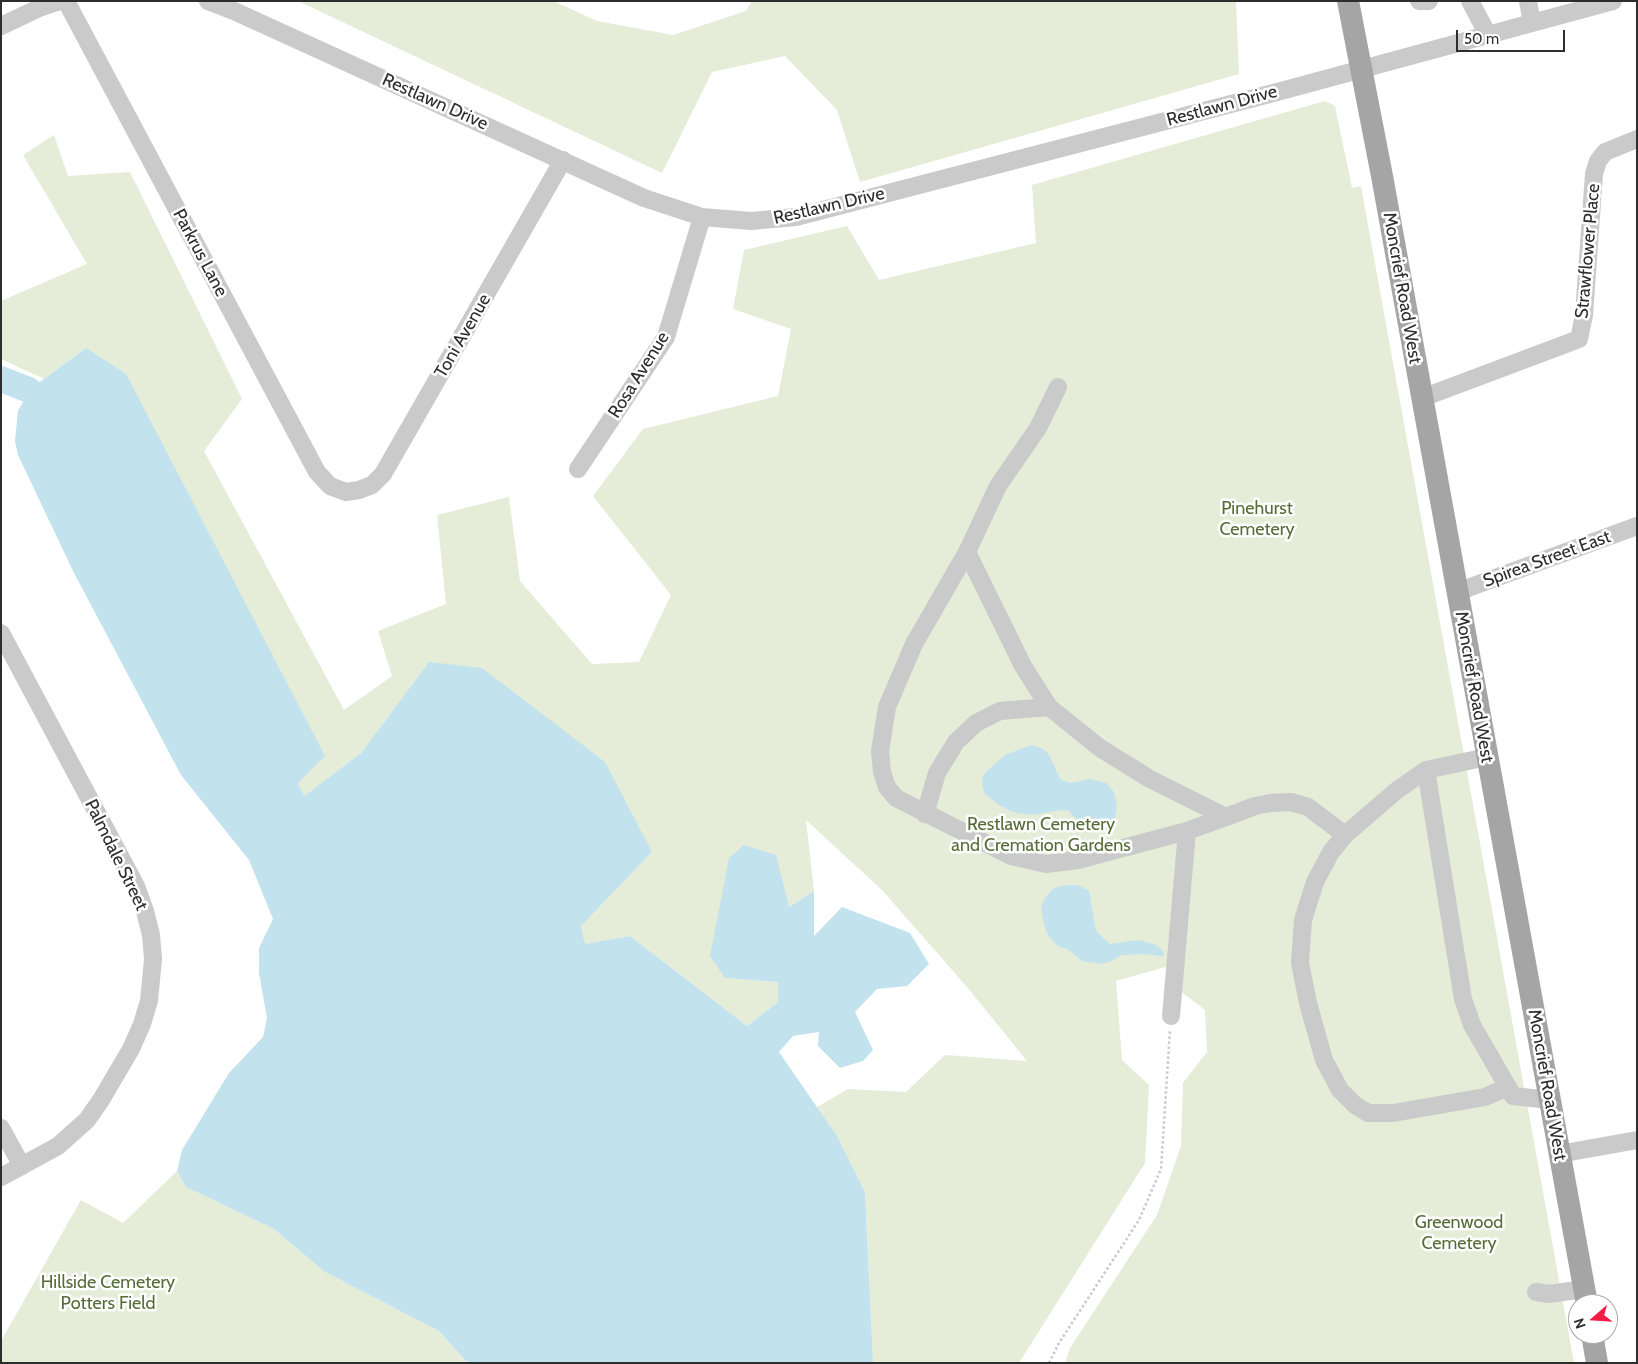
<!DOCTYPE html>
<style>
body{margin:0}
#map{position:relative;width:1638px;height:1364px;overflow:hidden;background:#fff;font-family:Cabin,sans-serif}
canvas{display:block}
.frame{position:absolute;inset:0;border:2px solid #2d2d2d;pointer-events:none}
.north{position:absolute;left:1568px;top:1294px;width:50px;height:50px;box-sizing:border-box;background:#fff;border:1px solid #ababab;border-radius:50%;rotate:251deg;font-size:14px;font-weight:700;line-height:20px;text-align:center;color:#2d2d2d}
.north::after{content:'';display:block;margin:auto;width:18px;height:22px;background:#f51d46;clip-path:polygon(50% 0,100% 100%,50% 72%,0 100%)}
.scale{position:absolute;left:1456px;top:30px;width:109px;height:22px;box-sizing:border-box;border:2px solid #2d2d2d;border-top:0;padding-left:6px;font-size:15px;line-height:18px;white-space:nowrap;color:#2d2d2d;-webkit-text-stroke:4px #fff;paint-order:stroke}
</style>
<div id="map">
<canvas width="1638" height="1364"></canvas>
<div class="frame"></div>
<div class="north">N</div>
<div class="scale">50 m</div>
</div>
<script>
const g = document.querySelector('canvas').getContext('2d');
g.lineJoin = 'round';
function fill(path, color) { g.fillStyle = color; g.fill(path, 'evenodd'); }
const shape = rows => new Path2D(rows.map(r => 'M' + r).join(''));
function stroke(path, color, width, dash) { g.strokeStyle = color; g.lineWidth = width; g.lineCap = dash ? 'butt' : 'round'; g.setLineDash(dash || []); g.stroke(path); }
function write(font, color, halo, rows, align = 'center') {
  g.font = font + ' Cabin,sans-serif'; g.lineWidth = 5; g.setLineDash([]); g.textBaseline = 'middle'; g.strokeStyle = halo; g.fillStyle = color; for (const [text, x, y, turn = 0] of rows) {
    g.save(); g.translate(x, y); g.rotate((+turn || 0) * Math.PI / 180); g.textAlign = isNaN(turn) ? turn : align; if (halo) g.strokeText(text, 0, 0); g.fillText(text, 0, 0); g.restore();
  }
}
fill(shape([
 [298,1,553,1,597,21,673,35,746,11,752,1,1236,1,1239,74,860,182,837,110,785,56,712,72,662,173],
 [1325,101,1335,106,1352,188,1361,186,1574,1363,1065,1363,1070,1348,1157,1215,1181,1146,1183,1083,1207,1052,1205,1010,1178,989,1183,962,1116,981,1122,1060,1149,1085,1145,1163,1019,1363,871,1363,873,1361,865,1192,837,1137,817,1107,848,1089,906,1092,945,1055,1027,1061,967,987,882,890,806,820,814,891,789,907,725,978,778,982,778,1002,747,1026,630,936,585,944,581,926,652,852,429,662,361,753,304,796,86,348,44,379,1,359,1,301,87,264,23,155,54,135,68,176,130,172,242,399,204,451,344,710,392,676,378,631,446,604,437,515,509,497,520,581,592,664,639,662,671,595,593,496,643,429,778,396,791,329,733,309,744,250,847,226,879,280,1036,243,1032,185],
 [177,1171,186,1187,274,1229,325,1272,439,1331,465,1360,470,1363,1,1363,1,1341,81,1200,123,1223]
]), '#e5ecd8');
fill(shape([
 [86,348,126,374,325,756,298,783,304,796,361,753,429,662,482,668,605,762,652,852,581,926,585,944,630,936,747,1026,778,1002,778,982,725,978,710,956,729,858,744,845,776,855,789,907,814,891,814,936,842,907,910,933,929,964,907,986,877,989,855,1012,873,1050,863,1061,840,1068,818,1046,819,1032,793,1036,779,1052,837,1136,865,1192,873,1361,871,1363,470,1363,465,1360,439,1331,325,1272,274,1229,186,1187,177,1171,182,1150,229,1073,263,1037,267,1018,259,973,259,948,273,919,249,860,181,775,73,571,18,455,15,441,18,411,29,390],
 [1031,745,1041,748,1048,753,1060,779,1070,783,1090,779,1106,783,1114,792,1117,805,1115,817,1109,824,1105,828,1095,830,1083,826,1069,811,1062,810,1031,815,1013,812,999,805,985,794,982,784,983,776,988,770,1005,755],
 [1067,885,1078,885,1089,891,1096,931,1110,944,1139,940,1156,945,1162,950,1164,956,1141,954,1122,955,1109,962,1101,964,1082,961,1069,950,1058,946,1049,937,1045,928,1041,908,1045,898,1054,888]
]), '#c2e2ee');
stroke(shape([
 [1,379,29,390]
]), '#c2e2ee', 26);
stroke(shape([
 [1049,1363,1059,1343,1139,1220,1161,1169,1170,1030]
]), '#cacaca', 2.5, [2.5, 2.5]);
stroke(shape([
 [66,1,317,472,330,486,346,492,359,490,372,485,383,474,563,160],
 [208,1,234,11,644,198,702,217,751,221,796,217,1281,91,1613,1],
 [1419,1,1429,1],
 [1470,1,1488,35],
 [1528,1,1532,23],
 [1,26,39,8,60,1],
 [1058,387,1038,428,998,486,967,552,914,644,887,707,880,751,882,772,887,787,896,798,1011,856,1046,864,1078,860,1187,831,1171,1016],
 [1422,398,1579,339,1584,315,1594,174,1598,161,1605,152,1637,139],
 [578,469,666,337,702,217],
 [967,552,1023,666,1049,707,1100,748,1150,779,1226,817,1187,831],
 [1457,592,1637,526],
 [1,633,136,886,145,911,151,935,153,959,149,1001,142,1024,131,1049,101,1100,87,1120,58,1146,1,1177],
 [1487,757,1426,770,1463,999,1472,1025,1513,1096,1550,1100],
 [1426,770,1396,791,1345,835,1331,852,1315,882,1303,920,1300,963,1308,1003,1324,1060,1340,1090,1355,1105,1368,1113,1393,1113,1485,1097,1508,1087],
 [925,814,937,773,956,742,976,723,1000,711,1049,707],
 [1226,817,1255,806,1270,803,1291,802,1308,807,1345,835],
 [1,1128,22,1166],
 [1559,1154,1637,1140],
 [1536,1292,1549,1294,1584,1289]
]), '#cacaca', 18);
stroke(shape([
 [1348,1,1382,176,1587,1304],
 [1592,1334,1597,1363]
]), '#a5a5a5', 22);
write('18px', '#2d2d2d', '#fff', [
 ["Restlawn Drive",435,102,24],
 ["Restlawn Drive",1222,106,-15],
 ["Restlawn Drive",829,206,-13],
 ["Strawflower Place",1588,251,-85],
 ["Parkrus Lane",200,253,62],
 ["Moncrief Road West",1402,288,80],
 ["Toni Avenue",463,336,-60],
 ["Rosa Avenue",639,375,-58],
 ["Spirea Street East",1547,559,-20],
 ["Moncrief Road West",1474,687,80],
 ["Palmdale Street",116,855,64],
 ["Moncrief Road West",1547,1085,80]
]);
write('18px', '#556c36', '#fff', [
 ["Pinehurst",1257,509],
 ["Cemetery",1257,530],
 ["Restlawn Cemetery",1041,825],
 ["and Cremation Gardens",1041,846],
 ["Greenwood",1459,1223],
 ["Cemetery",1459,1244],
 ["Hillside Cemetery",108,1283],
 ["Potters Field",108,1304]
]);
</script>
